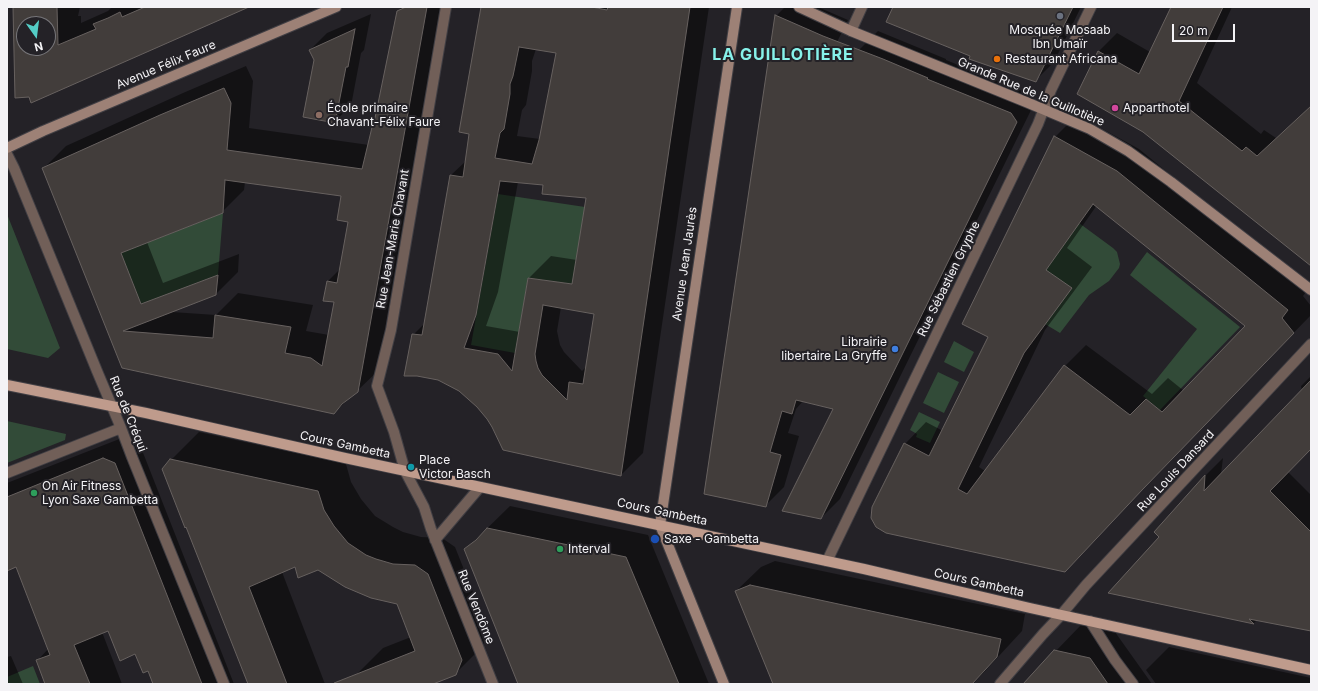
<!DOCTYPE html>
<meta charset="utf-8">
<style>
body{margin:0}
#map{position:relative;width:1318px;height:691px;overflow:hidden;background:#242227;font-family:Inter,sans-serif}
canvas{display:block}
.frame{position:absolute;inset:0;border:8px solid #f4f3f6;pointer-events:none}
.north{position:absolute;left:16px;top:16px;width:40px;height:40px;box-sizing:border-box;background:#242227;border:1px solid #77767a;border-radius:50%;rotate:166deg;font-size:11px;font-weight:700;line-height:16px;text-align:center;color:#f4f3f6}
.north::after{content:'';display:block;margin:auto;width:14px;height:18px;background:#54cdc6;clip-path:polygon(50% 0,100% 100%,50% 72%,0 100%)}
.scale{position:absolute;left:1172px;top:24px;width:63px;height:18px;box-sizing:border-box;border:2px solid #f4f3f6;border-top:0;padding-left:5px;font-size:12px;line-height:14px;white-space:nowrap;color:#f4f3f6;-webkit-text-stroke:3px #242227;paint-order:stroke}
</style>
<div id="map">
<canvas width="1318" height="691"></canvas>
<div class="frame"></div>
<div class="north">N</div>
<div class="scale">20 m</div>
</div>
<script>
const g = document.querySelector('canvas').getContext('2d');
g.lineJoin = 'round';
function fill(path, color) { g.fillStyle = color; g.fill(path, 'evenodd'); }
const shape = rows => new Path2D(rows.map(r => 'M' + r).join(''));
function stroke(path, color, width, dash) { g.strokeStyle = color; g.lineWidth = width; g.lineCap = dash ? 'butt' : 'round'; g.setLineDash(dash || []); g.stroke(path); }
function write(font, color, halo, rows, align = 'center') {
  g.font = font + ' Inter,sans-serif'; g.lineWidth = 4; g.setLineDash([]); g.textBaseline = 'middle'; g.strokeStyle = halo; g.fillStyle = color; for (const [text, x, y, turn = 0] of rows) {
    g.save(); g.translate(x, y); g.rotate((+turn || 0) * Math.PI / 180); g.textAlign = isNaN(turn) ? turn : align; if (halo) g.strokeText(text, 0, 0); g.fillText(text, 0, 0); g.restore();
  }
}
fill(shape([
 [498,194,585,207,573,284,528,278,515,353,471,345],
 [223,213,218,275,141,304,121,253],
 [7,214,60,348,48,358,7,349],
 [1079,223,1113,248,1117,252,1120,264,1119,268,1109,281,1089,295,1060,333,1045,324,1046,270],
 [1147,252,1240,327,1160,410,1143,396,1197,329,1130,275],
 [954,341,974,352,964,372,944,362],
 [938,372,959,382,944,413,923,403],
 [919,412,940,422,930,443,916,437,917,434,910,430],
 [7,421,66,434,65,440,7,463],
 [33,666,40,684,7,684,7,677]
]), '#324b38');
fill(shape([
 [14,7,80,7,78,16,81,16,81,23,108,11,112,7,247,7,32,102],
 [24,24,48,24,48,48,24,48],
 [402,7,444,7,380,369,334,413,123,368,44,168,66,146,183,93,246,66,253,81,249,128,369,145,376,122,398,11],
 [245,182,343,195,349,221,341,268,328,281,335,302,329,335,306,331,313,305,238,293,216,315,172,312,215,295,238,272,239,254,163,283,147,242,222,212,244,190],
 [482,7,709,7,643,453,621,475,493,426,478,406,413,335,426,322,451,175,467,160],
 [536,49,557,52,540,139,517,136,522,110,526,105,532,71,532,61],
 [518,182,544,184,587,197,577,260,551,256,529,278,520,332,486,326,498,292],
 [561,307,595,313,587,366,582,371,564,352,560,345,557,331],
 [785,7,818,7,848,20,836,44,859,50,878,31,946,59,946,60,1030,94,1035,102,840,499,821,518,834,409,803,401,796,409,788,433,799,436,784,487,765,506,776,16],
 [894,7,1081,7,1054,62,1036,80,972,56],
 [1172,7,1232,7,1197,83,1261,134,1264,130,1276,138,1311,106,1311,264,1099,51,1117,33,1150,52],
 [371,14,364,50,361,53,351,106,334,122,315,60,310,50,327,33],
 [1077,115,1139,149,1309,288,1303,296,1311,306,1311,315,1164,466,886,532,905,444,926,422,943,431,989,336,1055,137],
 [1097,205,1246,326,1184,391,1168,378,1152,394,1086,345,1065,366,985,471,979,467,1045,330,1092,267,1067,248],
 [1311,376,1311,448,1288,472,1311,495,1311,630,1257,620,1254,623,1110,592,1161,537,1155,531,1206,475,1223,458,1221,474,1302,391,1301,386],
 [199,432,346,464,351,482,361,499,375,516,393,527,403,532,421,537,442,538,455,547,489,632,483,646,455,674,430,684,359,684,356,675,383,648,411,637,398,603,318,569,295,566,282,572,325,684,249,684,171,460],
 [127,436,138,440,234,684,154,684,149,669,136,652,109,629,102,632,122,684,46,684,37,661,49,648,17,566,7,570,7,483],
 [510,506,648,535,709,684,519,684,466,549],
 [775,561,1025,614,1022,631,973,684,774,684,736,591,761,567],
 [1081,625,1115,632,1152,684,1024,684],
 [1169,647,1311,678,1311,684,1156,684,1146,670],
 [11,656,23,684,7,684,7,657]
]), '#0007');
const building = shape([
 [13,7,57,7,58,45,96,29,93,24,108,18,120,12,122,17,145,7,249,7,31,103,29,97,15,98,13,7],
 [24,24,48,24,48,48,24,48,24,24],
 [406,7,427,7,358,392,342,404,334,414,122,368,42,168,160,115,224,88,231,103,227,150,362,169,373,123,374,123,397,11,406,7],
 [225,180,341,196,337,220,348,222,337,283,327,281,323,301,334,302,322,366,311,358,285,353,291,327,215,315,213,338,123,331,216,295,218,275,141,304,121,253,223,213,225,180],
 [481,7,592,7,607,10,608,7,690,7,621,476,503,450,492,427,487,419,477,407,459,391,438,380,417,376,404,376,412,334,422,335,450,175,463,177,469,134,459,132,481,7],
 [519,47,556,53,539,140,532,164,495,158,500,133,504,129,510,94,510,84,513,76,519,47],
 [500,181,543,185,542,194,586,198,572,284,528,278,512,371,498,354,464,348,476,315,500,181],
 [543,305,594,314,583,384,569,382,567,400,542,375,538,368,536,361,535,354,543,305],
 [893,7,1073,7,1036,82,969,59,970,56,886,22,893,7],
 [1171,7,1223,7,1179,101,1242,151,1246,147,1257,156,1311,106,1311,266,1143,132,1077,94,1098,51,1139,74,1171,7],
 [775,15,823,36,883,59,928,78,927,79,1011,113,1017,122,821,519,782,511,833,409,796,400,792,414,782,411,770,452,781,455,766,507,704,494,775,15],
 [355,29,348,67,346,67,335,123,303,117,314,60,309,50,355,29],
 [1054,136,1117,171,1288,310,1282,318,1294,333,1143,489,1065,572,886,533,876,527,871,518,872,507,904,443,929,456,988,337,962,324,1054,136],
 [1093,204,1245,326,1162,412,1146,399,1130,415,1064,365,967,494,958,489,1024,353,1072,288,1046,270,1093,204],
 [1311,380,1311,449,1270,491,1311,532,1311,631,1249,619,1254,624,1108,593,1159,537,1154,532,1205,475,1204,491,1311,380],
 [103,458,115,463,202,684,153,684,148,671,143,673,135,654,120,661,108,631,74,645,90,684,45,684,36,660,50,655,16,567,7,571,7,497,103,458],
 [170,459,318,491,324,510,334,526,348,543,366,555,376,559,393,564,415,565,428,574,462,660,456,675,433,684,334,684,334,683,415,651,397,604,371,598,345,587,318,570,298,578,295,567,249,587,287,684,248,684,186,527,185,528,162,469,170,459],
 [487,528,626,557,679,684,518,684,464,549,476,540,487,528],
 [750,585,1001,639,997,657,972,684,773,684,735,591,750,585],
 [1054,650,1090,658,1108,684,1023,684,1054,650]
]);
fill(building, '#423d3b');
stroke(building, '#67615f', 1);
const street = shape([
 [446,7,391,330,377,386,394,432,405,471,424,507,431,529,493,684],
 [851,31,862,7],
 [7,154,14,168,97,371,121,428,132,457,224,684],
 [7,473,121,428],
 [435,540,480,487],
 [827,561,1038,124,1051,90,1091,7],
 [1090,621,1115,660,1133,684],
 [1000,684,1043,634,1061,615,1086,585,1311,344]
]);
const secondary = shape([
 [799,7,851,31,1026,102,1090,129,1128,151,1171,182,1311,290],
 [7,148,43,131,336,7],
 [724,684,660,525,737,7]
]);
const primary = shape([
 [7,385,146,413,345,458,864,569,1030,608,1311,670]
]);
stroke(street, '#413f44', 12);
stroke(secondary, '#413f44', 12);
stroke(primary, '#413f44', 12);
stroke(street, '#715f58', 10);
stroke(secondary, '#9d8176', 10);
stroke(primary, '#bf9b8c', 10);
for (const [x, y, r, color] of [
 [1060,16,4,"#6b7280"],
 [997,59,4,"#e8710a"],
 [1115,108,4,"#d1479c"],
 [319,115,4,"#8d6e63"],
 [895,349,4,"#3f7fe0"],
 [411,467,4,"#0f9aa8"],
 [34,493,4,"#2e9e5b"],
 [655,539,5,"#1a4fb4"],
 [560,549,4,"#2e9e5b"]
]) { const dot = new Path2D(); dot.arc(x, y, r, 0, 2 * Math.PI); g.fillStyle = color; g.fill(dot); stroke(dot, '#242227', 1.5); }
write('12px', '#f4f3f6', '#242227', [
 ["Mosquée Mosaab",1060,30,"center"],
 ["Ibn Umaïr",1060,44,"center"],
 ["Restaurant Africana",1005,59],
 ["École primaire",327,108],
 ["Chavant-Félix Faure",327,122],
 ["Apparthotel",1123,108],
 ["Librairie",887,342,"right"],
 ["libertaire La Gryffe",887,356,"right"],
 ["Place",419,460],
 ["Victor Basch",419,474],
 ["On Air Fitness",42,486],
 ["Lyon Saxe Gambetta",42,500],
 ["Saxe - Gambetta",664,539],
 ["Interval",568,549]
], 'left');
write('12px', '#f4f3f6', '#242227', [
 ["Avenue Félix Faure",166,65,-23],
 ["Grande Rue de la Guillotière",1031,92,23],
 ["Rue Jean-Marie Chavant",393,239,-80],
 ["Avenue Jean Jaurès",685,264,-82],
 ["Rue Sébastien Gryphe",949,279,-64],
 ["Rue de Créqui",128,414,68],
 ["Cours Gambetta",345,445,12],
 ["Rue Louis Dansard",1176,471,-47],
 ["Cours Gambetta",662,512,12],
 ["Cours Gambetta",979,583,13],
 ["Rue Vendôme",476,607,68]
]);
g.letterSpacing = '1px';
write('bold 16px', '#87f2ea', '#242227', [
 ["LA GUILLOTIÈRE",783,55]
]);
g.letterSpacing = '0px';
</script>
